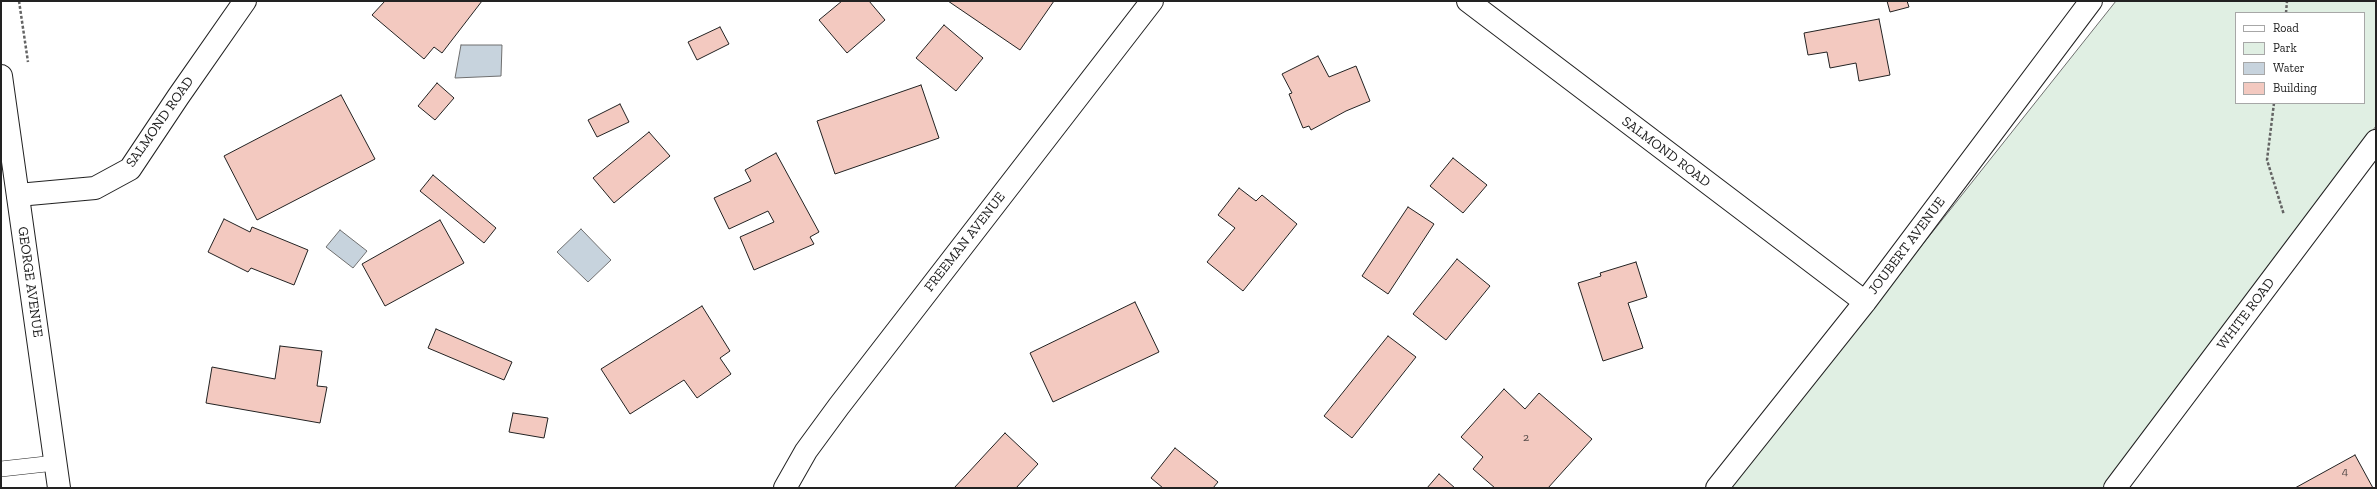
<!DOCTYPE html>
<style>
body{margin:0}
#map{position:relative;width:2377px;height:489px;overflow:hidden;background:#fff;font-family:"Zilla Slab",serif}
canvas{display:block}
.frame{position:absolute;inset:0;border:2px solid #222;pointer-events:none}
.legend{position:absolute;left:2235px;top:12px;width:130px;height:92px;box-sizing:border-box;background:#fff;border:1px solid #a7a7a7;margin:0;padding:5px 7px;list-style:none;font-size:12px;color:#222}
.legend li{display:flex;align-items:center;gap:8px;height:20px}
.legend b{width:20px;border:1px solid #a7a7a7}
</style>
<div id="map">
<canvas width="2377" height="489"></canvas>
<div class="frame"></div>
<ul class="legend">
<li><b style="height:5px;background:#fff"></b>Road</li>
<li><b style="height:11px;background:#e0efe3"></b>Park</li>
<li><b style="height:11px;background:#c7d3dd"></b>Water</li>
<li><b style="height:11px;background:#f3c9c0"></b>Building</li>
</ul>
</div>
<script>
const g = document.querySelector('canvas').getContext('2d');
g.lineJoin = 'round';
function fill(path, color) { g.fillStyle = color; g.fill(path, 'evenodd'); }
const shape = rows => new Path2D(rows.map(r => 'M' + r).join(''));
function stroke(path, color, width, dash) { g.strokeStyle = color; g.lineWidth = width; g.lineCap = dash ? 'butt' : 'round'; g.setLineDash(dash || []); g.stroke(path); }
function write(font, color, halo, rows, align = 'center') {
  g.font = font + ' "Zilla Slab",serif'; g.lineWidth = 3; g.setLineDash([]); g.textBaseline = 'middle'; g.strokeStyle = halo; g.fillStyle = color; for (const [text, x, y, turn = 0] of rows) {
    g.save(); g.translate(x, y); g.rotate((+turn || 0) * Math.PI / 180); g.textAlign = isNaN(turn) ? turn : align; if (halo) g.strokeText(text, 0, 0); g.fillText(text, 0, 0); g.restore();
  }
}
const green = shape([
 [2116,1,2376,1,2376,126,2104,488,1729,488,2116,1],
 [2236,13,2364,13,2364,103,2236,103,2236,13]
]);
fill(green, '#e0efe3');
stroke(green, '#6f6f6f', 1);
const water = shape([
 [461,45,502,45,501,76,455,78,461,45],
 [581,229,611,260,588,282,557,252,581,229],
 [340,230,367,251,353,268,326,247,340,230]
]);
fill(water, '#c7d3dd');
stroke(water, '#6f6f6f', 1);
const building = shape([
 [385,1,482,1,442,53,434,47,424,59,372,15,385,1],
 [842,1,869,1,885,20,847,53,819,20,842,1],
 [948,1,1054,1,1020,50,948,1],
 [1887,1,1907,1,1909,7,1890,12,1887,1],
 [1879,19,1890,75,1859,81,1856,63,1830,68,1827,52,1808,55,1804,33,1879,19],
 [944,25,983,58,956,91,916,58,944,25],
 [720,27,729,44,697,60,688,42,720,27],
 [1318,56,1329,77,1356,66,1370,101,1346,111,1311,130,1309,126,1303,128,1289,94,1292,93,1282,74,1318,56],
 [437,83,454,98,435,120,418,106,437,83],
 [921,85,939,138,835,174,817,121,921,85],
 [341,95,375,159,257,220,224,156,341,95],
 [620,104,629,122,597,137,588,120,620,104],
 [649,132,670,156,614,203,593,178,649,132],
 [776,153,819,232,810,237,814,244,754,270,740,237,774,222,768,211,729,229,714,198,751,181,745,170,776,153],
 [1453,158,1487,185,1463,213,1430,186,1453,158],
 [433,175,496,228,484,243,420,191,433,175],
 [1239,188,1256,201,1262,195,1297,224,1243,291,1207,262,1235,228,1218,215,1239,188],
 [1408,207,1434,224,1388,294,1362,276,1408,207],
 [224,219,250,232,252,227,308,250,294,285,251,268,248,272,208,252,224,219],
 [440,220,464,263,385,306,362,264,440,220],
 [1457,259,1490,286,1446,340,1413,314,1457,259],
 [1636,262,1647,297,1628,303,1643,348,1603,361,1578,283,1601,276,1600,273,1636,262],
 [1135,302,1159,352,1053,402,1030,353,1135,302],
 [702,306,730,351,720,358,731,374,697,398,684,380,630,414,601,369,702,306],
 [436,329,512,362,504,380,428,348,436,329],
 [1388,336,1416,357,1352,438,1324,416,1388,336],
 [280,346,322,351,317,386,327,387,320,423,206,403,212,367,275,379,280,346],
 [1504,389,1525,409,1539,393,1592,439,1548,488,1495,488,1473,469,1483,457,1461,437,1504,389],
 [513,413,548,418,544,438,509,432,513,413],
 [1005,433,1038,464,1016,488,954,488,1005,433],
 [1175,448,1218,482,1213,488,1163,488,1151,478,1175,448],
 [2355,455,2373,488,2295,488,2355,455],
 [1439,474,1455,488,1427,488,1439,474]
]);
fill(building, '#f3c9c0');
stroke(building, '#222', 1);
const lane = shape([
 [1,469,55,463]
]);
const street = shape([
 [1468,1,1865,302],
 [18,195,95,188,130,169,178,97,245,1],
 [785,488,806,451,839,406,1152,1],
 [1717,488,1865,302,2091,1],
 [2115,488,2376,141]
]);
const secondary = shape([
 [1,76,59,488]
]);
stroke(lane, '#222', 16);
stroke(street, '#222', 24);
stroke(secondary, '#222', 24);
stroke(shape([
 [19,1,28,62],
 [2286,13,2287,1],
 [2274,103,2267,160,2284,215]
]), '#646464', 2.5, [3, 2]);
stroke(lane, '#fff', 15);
stroke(street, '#fff', 22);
stroke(secondary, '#fff', 22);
write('12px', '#564c4a', null, [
 ["2",1526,438],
 ["4",2345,472]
]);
write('14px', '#222', '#fff', [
 ["SALMOND ROAD",160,122,-55],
 ["SALMOND ROAD",1666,152,37],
 ["FREEMAN AVENUE",965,242,-52],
 ["JOUBERT AVENUE",1907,246,-53],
 ["GEORGE AVENUE",30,282,82],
 ["WHITE ROAD",2246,314,-53]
]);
</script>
